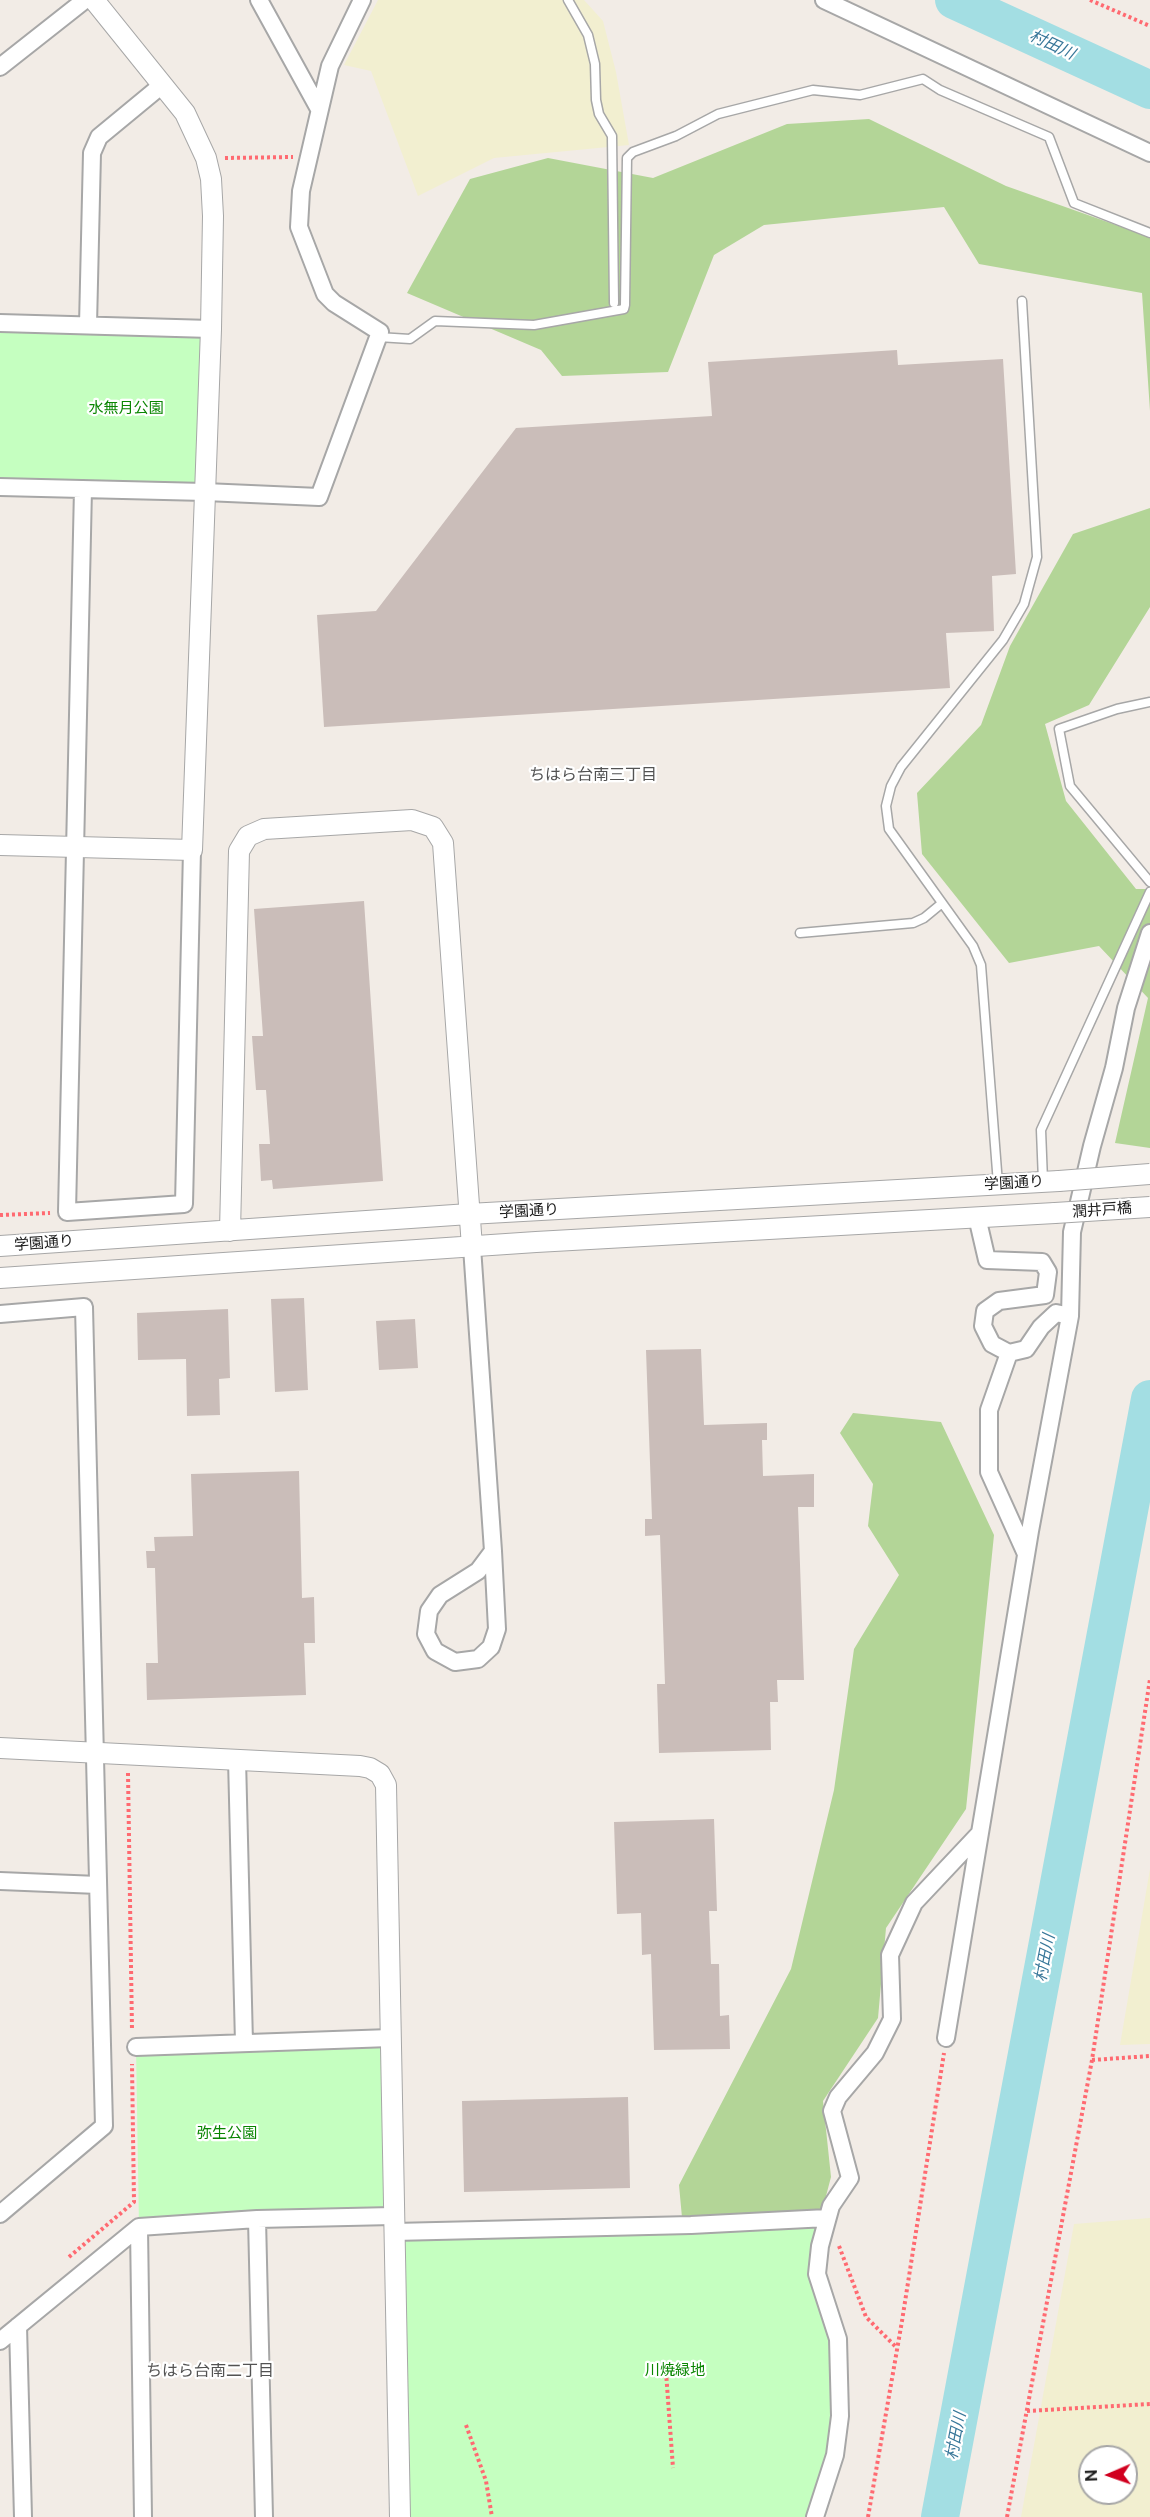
<!DOCTYPE html>
<meta charset="utf-8">
<style>
body{margin:0}
#map{position:relative;width:1150px;height:2517px;overflow:hidden;background:#f2ece6;font-family:"Public Sans",sans-serif}
canvas{display:block}
.north{position:absolute;left:1078px;top:2445px;width:60px;height:60px;box-sizing:border-box;background:#fff;border:2px solid #a6a6a6;border-radius:50%;rotate:268deg;font-size:16px;font-weight:700;line-height:24px;text-align:center;color:#202020}
.north::after{content:'';display:block;margin:auto;width:21px;height:27px;background:#d1001f;clip-path:polygon(50% 0,100% 100%,50% 72%,0 100%)}
</style>
<div id="map">
<canvas width="1150" height="2517"></canvas>
<div class="north">N</div>
</div>
<script>
const g = document.querySelector('canvas').getContext('2d');
g.lineJoin = 'round';
function fill(path, color) { g.fillStyle = color; g.fill(path, 'evenodd'); }
const shape = rows => new Path2D(rows.map(r => 'M' + r).join(''));
function stroke(path, color, width, dash) { g.strokeStyle = color; g.lineWidth = width; g.lineCap = dash ? 'butt' : 'round'; g.setLineDash(dash || []); g.stroke(path); }
function write(font, color, halo, rows, align = 'center') {
  g.font = font + ' "Public Sans","Noto Sans JP",sans-serif'; g.lineWidth = 4.5; g.setLineDash([]); g.textBaseline = 'middle'; g.strokeStyle = halo; g.fillStyle = color; for (const [text, x, y, turn = 0] of rows) {
    g.save(); g.translate(x, y); g.rotate((+turn || 0) * Math.PI / 180); g.textAlign = isNaN(turn) ? turn : align; if (halo) g.strokeText(text, 0, 0); g.fillText(text, 0, 0); g.restore();
  }
}
fill(shape([
 [378,0,584,0,603,21,616,72,629,145,494,158,418,196,371,71,344,65],
 [1150,1869,1150,2044,1120,2045],
 [1150,2218,1150,2517,1021,2517,1074,2224],
 [1090,2457,1126,2457,1126,2493,1090,2493]
]), '#f2efd0');
fill(shape([
 [869,119,1006,186,1150,237,1150,411,1142,293,979,264,944,207,764,225,714,255,668,372,562,376,541,350,407,293,470,179,548,158,653,178,787,124],
 [1150,508,1150,607,1089,705,1045,724,1066,801,1136,889,1150,889,1150,1148,1115,1143,1148,998,1099,946,1009,963,922,854,917,793,981,725,1010,646,1073,534],
 [853,1413,941,1422,994,1535,966,1809,886,1928,878,2018,823,2101,831,2177,806,2272,696,2369,679,2185,791,1969,834,1790,854,1649,899,1575,868,1526,873,1484,840,1433]
]), '#b3d597');
fill(shape([
 [0,323,211,329,205,492,0,487],
 [390,2038,393,2216,139,2227,136,2047],
 [827,2218,817,2274,838,2339,835,2455,815,2517,400,2517,394,2232]
]), '#c5ffc0');
stroke(shape([
 [954,0,1150,90],
 [940,2517,1150,1399]
]), '#a3dee3', 38);
fill(shape([
 [897,350,898,365,1003,359,1016,574,992,576,994,631,946,633,950,688,324,727,317,615,376,611,516,428,712,416,708,362],
 [364,901,383,1181,273,1189,272,1180,261,1181,259,1144,270,1144,266,1090,256,1090,252,1036,263,1036,254,909],
 [304,1298,308,1390,275,1392,271,1299],
 [228,1309,230,1378,219,1379,220,1415,187,1416,186,1359,138,1360,137,1313],
 [415,1319,418,1368,379,1370,376,1321],
 [701,1349,704,1425,767,1423,767,1440,762,1440,763,1476,814,1474,814,1507,798,1507,804,1680,777,1680,778,1702,770,1702,771,1750,659,1753,657,1684,665,1684,660,1535,645,1536,645,1519,652,1519,646,1350],
 [299,1471,302,1598,314,1597,315,1643,304,1643,306,1695,147,1700,146,1663,158,1663,155,1568,147,1568,146,1551,155,1551,154,1537,193,1536,191,1474],
 [714,1819,717,1911,709,1911,711,1964,719,1964,720,2016,729,2015,730,2049,654,2050,651,1954,642,1955,641,1913,617,1914,614,1822],
 [628,2097,630,2188,464,2192,462,2101]
]), '#cabdb9');
const service = shape([
 [568,0,588,35,595,64,596,100,599,114,612,136,614,303],
 [378,337,410,339,435,321,534,325,624,309,625,305,627,158,633,152,676,136,718,114,813,90,860,95,923,79,940,90,1049,137,1074,203,1150,233],
 [1150,702,1117,709,1059,729,1070,786,1150,882],
 [800,933,913,923,924,918,941,904],
 [1043,1181,1041,1130,1150,892],
 [998,1184,981,965,973,946,889,829,886,806,891,786,901,767,1003,640,1024,604,1037,557,1022,301]
]);
const minor = shape([
 [259,0,319,109],
 [824,0,1150,153],
 [0,67,85,0],
 [0,323,211,329],
 [88,325,92,153,99,137,162,85],
 [0,487,205,492,319,497,380,332,334,303,325,294,299,227,301,191,330,66,362,0],
 [83,489,67,1212,184,1204,192,850],
 [977,1217,987,1260,1042,1262,1048,1272,1045,1295,999,1301,985,1311,983,1326,992,1344,1009,1353,1026,1349,1041,1327,1056,1313,1070,1316],
 [472,1247,493,1551,497,1629,491,1647,478,1659,455,1662,435,1651,426,1634,429,1611,440,1595,478,1571,493,1551],
 [0,1314,84,1307,104,2126,0,2214],
 [1009,1353,989,1410,989,1472,1026,1554],
 [237,1759,244,2043],
 [0,1881,98,1885],
 [946,2038,1030,1531,1070,1316,1072,1232,1092,1146,1114,1068,1126,1008,1150,933],
 [136,2047,390,2038],
 [257,2219,264,2517],
 [139,2227,143,2517],
 [394,2232,691,2225,827,2218],
 [18,2326,23,2517],
 [0,2341,139,2227,257,2219,393,2216],
 [815,2517,835,2455,840,2416,838,2339,817,2274,820,2246,831,2206,850,2178,832,2111,838,2097,875,2053,892,2019,890,1955,914,1903,979,1834]
]);
const tertiary = shape([
 [0,845,192,850,211,329,213,216,211,179,206,158,185,113,94,0],
 [230,1231,239,851,248,836,264,829,412,820,433,827,443,843,472,1247],
 [0,1246,469,1214,1059,1181],
 [0,1278,536,1242,1055,1213],
 [0,1748,360,1766,370,1768,380,1774,386,1785,400,2517]
]);
stroke(service, '#a7a7a7', 11);
stroke(minor, '#a7a7a7', 20);
stroke(tertiary, '#a7a7a7', 22);
stroke(shape([
 [1090,0,1150,26],
 [225,158,293,157],
 [0,1215,50,1213],
 [128,1773,132,2030],
 [1092,2060,1150,2056],
 [839,2246,866,2317,897,2348],
 [69,2257,134,2202,132,2064],
 [666,2372,673,2468],
 [1027,2411,1150,2404],
 [466,2425,486,2481,492,2517],
 [868,2517,902,2321,944,2053],
 [1007,2517,1092,2060,1150,1679]
]), '#ff6a71', 4, [3, 3]);
stroke(service, '#fff', 8);
stroke(minor, '#fff', 16);
stroke(tertiary, '#fff', 20);
const tertiaryBridge = shape([
 [1059,1181,1150,1174],
 [1055,1213,1150,1207]
]);
stroke(tertiaryBridge, '#a7a7a7', 22, []);
stroke(tertiaryBridge, '#fff', 20);
write('15px', '#0a8602', '#fff', [
 ["水無月公園",126,408],
 ["弥生公園",227,2133],
 ["川焼緑地",675,2370]
]);
write('15px', '#202020', '#fff', [
 ["学園通り",1014,1183,-3],
 ["潤井戸橋",1102,1210,-4],
 ["学園通り",529,1211,-3],
 ["学園通り",44,1243,-4]
]);
write('italic 16px', '#387799', '#fff', [
 ["村田川",1052,45,25],
 ["村田川",1045,1958,-79],
 ["村田川",956,2436,-79]
]);
write('16px', '#535353', '#fff', [
 ["ちはら台南三丁目",593,775],
 ["ちはら台南二丁目",210,2371]
]);
</script>
